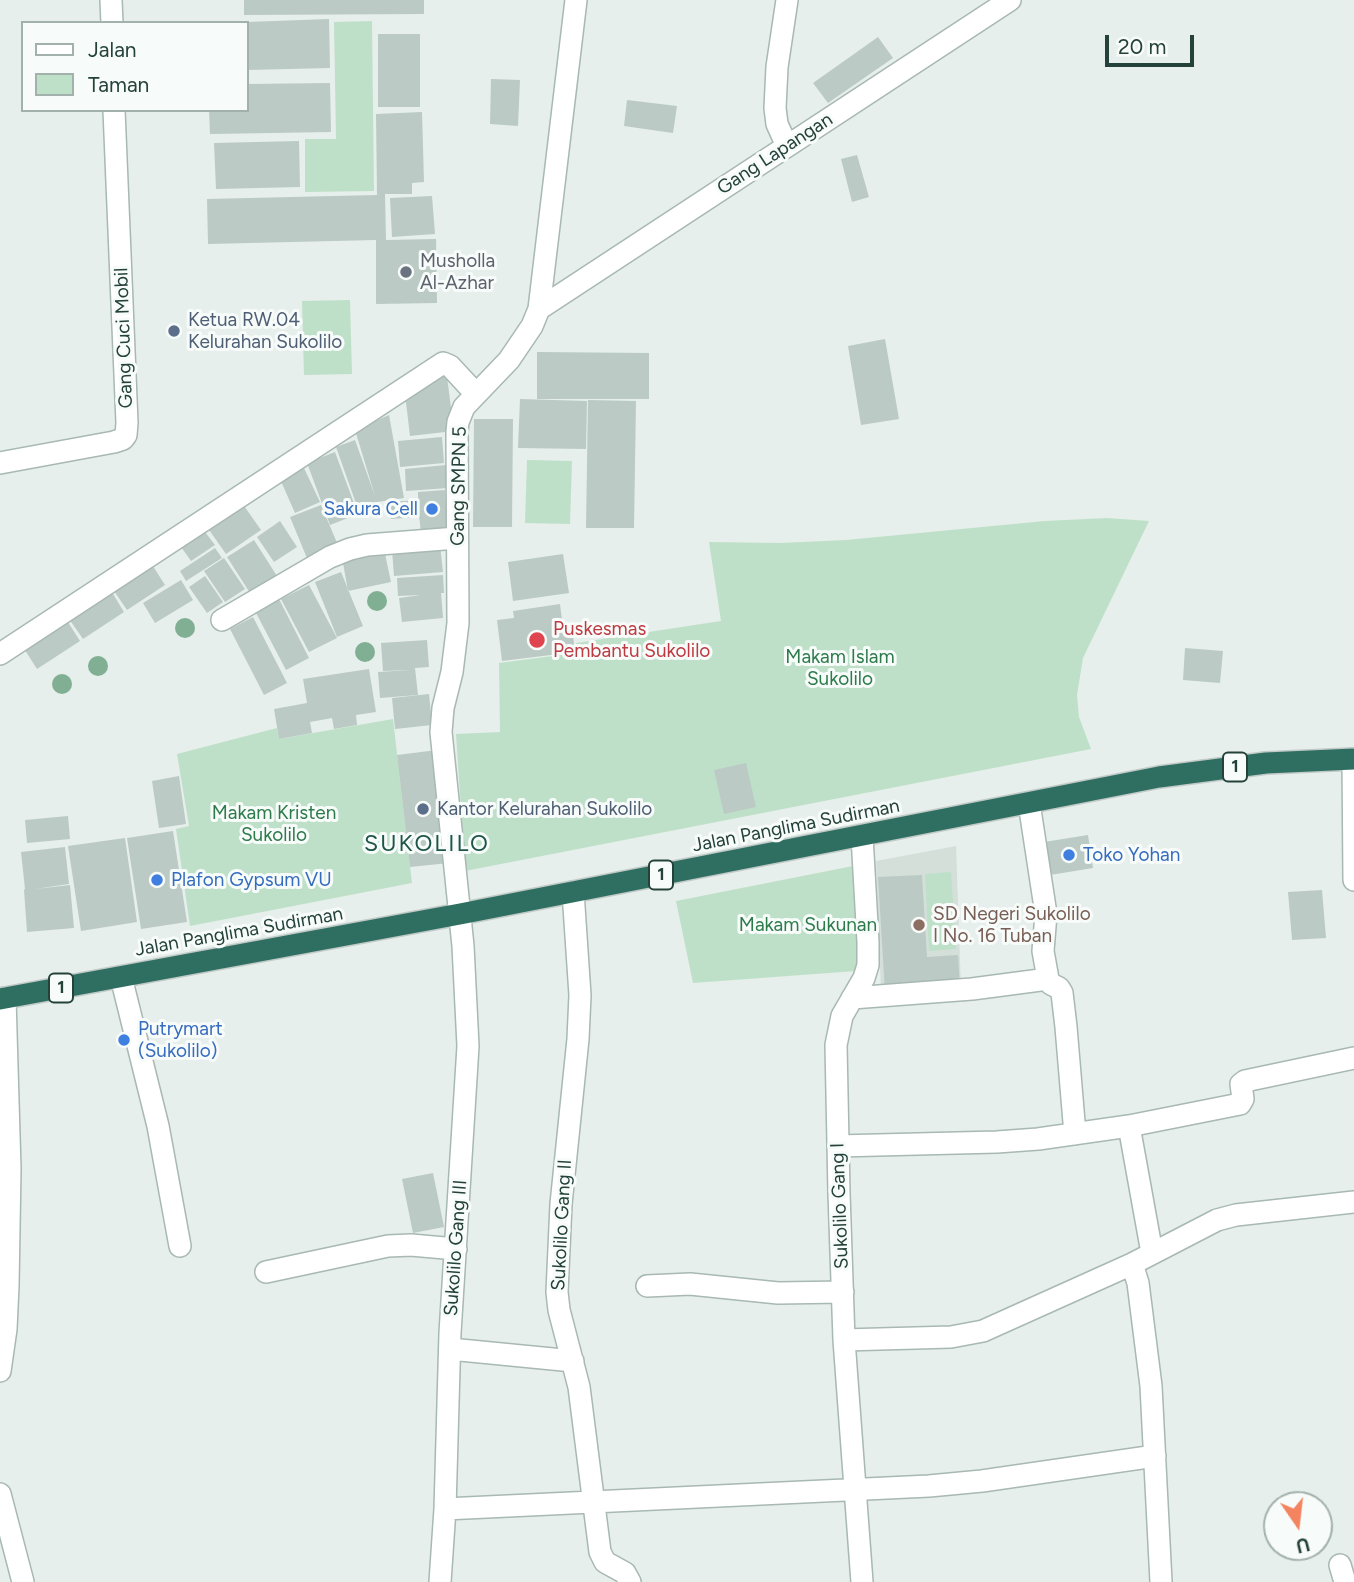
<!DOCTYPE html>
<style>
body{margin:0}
#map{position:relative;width:1354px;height:1582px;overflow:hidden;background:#e6efeb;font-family:Figtree,sans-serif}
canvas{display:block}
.legend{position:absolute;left:21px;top:21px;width:228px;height:91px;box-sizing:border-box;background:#f7fbf9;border:2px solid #a3b1ad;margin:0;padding:9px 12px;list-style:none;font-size:21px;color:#24423a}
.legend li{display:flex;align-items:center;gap:14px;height:35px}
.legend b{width:35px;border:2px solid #a3b1ad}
.north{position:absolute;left:1263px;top:1491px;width:70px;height:70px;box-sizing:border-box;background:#f7fbf9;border:2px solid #a3b1ad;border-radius:50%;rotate:166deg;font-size:19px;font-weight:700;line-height:28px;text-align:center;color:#24423a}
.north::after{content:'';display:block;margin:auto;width:24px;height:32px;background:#f4845f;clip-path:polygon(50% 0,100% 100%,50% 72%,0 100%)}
.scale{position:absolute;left:1105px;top:35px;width:89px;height:32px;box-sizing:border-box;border:4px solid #24423a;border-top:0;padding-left:9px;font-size:21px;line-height:24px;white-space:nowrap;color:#24423a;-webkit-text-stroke:5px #f7fbf9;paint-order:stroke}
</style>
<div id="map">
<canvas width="1354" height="1582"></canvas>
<ul class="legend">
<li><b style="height:9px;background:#fff"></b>Jalan</li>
<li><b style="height:19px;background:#bfe0c8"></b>Taman</li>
</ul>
<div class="north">U</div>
<div class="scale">20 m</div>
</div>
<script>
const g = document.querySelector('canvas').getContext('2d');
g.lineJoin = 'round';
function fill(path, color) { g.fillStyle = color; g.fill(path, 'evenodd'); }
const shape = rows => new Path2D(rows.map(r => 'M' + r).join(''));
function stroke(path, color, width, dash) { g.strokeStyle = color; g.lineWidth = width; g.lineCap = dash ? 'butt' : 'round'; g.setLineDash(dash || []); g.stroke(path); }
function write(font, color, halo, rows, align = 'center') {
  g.font = font + ' Figtree,sans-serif'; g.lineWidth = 6; g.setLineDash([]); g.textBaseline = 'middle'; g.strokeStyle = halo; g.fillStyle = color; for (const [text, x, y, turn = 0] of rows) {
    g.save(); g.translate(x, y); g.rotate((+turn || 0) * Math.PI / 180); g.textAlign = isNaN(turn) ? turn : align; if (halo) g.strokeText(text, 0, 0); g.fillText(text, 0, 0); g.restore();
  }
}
fill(shape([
 [956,846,961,989,881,993,876,861]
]), '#d4dfda');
fill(shape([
 [372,21,374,191,305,192,305,139,336,139,334,22],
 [350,300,352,374,304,375,302,301],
 [527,460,572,461,570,524,525,523],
 [1107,518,1149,521,1083,658,1077,695,1079,717,1091,749,465,871,456,734,500,732,499,663,576,653,576,643,721,621,709,542,780,543,846,540,1045,521],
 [393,719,412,883,190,926,176,829,189,826,177,754,277,728,279,739],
 [853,866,858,899,859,956,856,971,693,983,676,901],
 [951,872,956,949,929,951,925,874]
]), '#bfe0c8');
fill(shape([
 [244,0,424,0,424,14,244,15],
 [329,19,330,68,247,70,247,22],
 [378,34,420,34,420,107,378,107],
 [878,37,893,58,828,103,813,83],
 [491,79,520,80,518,126,490,124],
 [330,83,331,132,210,134,209,110,247,110,247,84],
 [627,100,677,106,673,133,624,126],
 [422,112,424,182,412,183,412,194,385,194,386,240,436,239,437,303,376,304,376,240,208,244,207,199,377,195,376,114],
 [299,141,300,187,216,189,214,143],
 [857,155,869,197,852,202,841,159],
 [432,196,435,234,392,237,390,198],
 [885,339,899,419,861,425,848,346],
 [537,352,649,353,649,399,537,399],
 [446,369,454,431,410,436,405,394],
 [520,399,587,401,586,449,518,448],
 [588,400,636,401,634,528,586,528],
 [389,415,404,498,377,502,358,509,336,447,355,440,375,496,355,430],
 [474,419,513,419,512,527,473,527],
 [442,437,444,463,400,467,398,441],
 [335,452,358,514,330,525,307,463],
 [446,465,448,488,406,491,405,469],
 [304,468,320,502,295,513,280,479],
 [445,490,448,531,421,533,418,506,418,517,391,519,389,502,418,500,418,492],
 [242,503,261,530,226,554,207,527],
 [321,505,340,550,309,563,290,517],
 [280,521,297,547,274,562,257,537],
 [202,528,215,545,191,561,179,544],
 [254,540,277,576,250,593,227,557],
 [440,545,443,572,394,576,392,550],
 [215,548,222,558,186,581,180,571],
 [384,549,391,582,348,591,342,557],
 [563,554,569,593,513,601,508,562],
 [224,558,245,589,225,602,204,571],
 [151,563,165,585,127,610,112,588],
 [341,572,363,626,337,637,315,582],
 [443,575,444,593,441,593,443,618,402,622,399,598,421,595,398,596,397,578],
 [205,576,223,602,207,613,189,587],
 [181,580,193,600,155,623,143,603],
 [309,585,337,638,309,652,281,599],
 [110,589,124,612,83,639,67,616],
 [279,599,309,658,286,670,255,611],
 [560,604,563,628,572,627,575,652,502,661,497,620,514,618,513,611],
 [253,617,287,683,264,695,230,629],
 [66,619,80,641,37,669,23,647],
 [427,640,429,667,415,668,418,695,380,698,378,672,410,670,383,671,381,643],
 [1185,648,1223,651,1220,683,1183,680],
 [369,669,376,712,356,715,357,725,334,729,332,718,310,722,312,733,279,739,274,709,307,703,303,679],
 [429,694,432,725,395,729,392,698],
 [437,750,449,863,410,867,397,755],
 [746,763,756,807,724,814,714,770],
 [179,776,186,824,159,828,152,781],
 [68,816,70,839,27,843,25,820],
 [173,831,187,922,141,929,127,838],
 [1088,835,1093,868,1050,875,1044,842],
 [125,838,137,922,81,931,68,846],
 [65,847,69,884,35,889,70,885,74,928,27,932,24,890,25,889,21,852],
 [922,875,927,957,958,955,960,987,885,992,878,877],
 [1322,890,1326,938,1292,940,1288,892],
 [433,1173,444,1227,413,1233,402,1179]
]), '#bbcac4');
const minor = shape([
 [111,0,112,23],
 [787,146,777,124,775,108,777,67,787,0],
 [539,309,1010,0],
 [0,463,114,442,123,439,126,435,127,423,114,110],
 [222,620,330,557,350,549,367,545,457,538],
 [0,654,443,363,450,366,476,394],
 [1353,759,1354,880],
 [1029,803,1046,914,1043,951,1048,979,1051,984,1059,988,1062,993,1066,1027,1075,1134],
 [573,892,580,995,578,1039,561,1204,557,1292,559,1310,579,1387,600,1552,605,1562,625,1573,630,1582],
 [121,977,158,1126,180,1246],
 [852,998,972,989,1048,979],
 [1129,1126,1152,1253],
 [838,1146,997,1142,1038,1139,1129,1126,1240,1104,1243,1099,1241,1084,1245,1081,1354,1058],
 [1132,1264,1138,1283,1151,1386,1161,1582],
 [266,1272,388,1246,411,1245,456,1249],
 [647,1286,690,1284,778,1293,843,1292],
 [844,1340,951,1337,983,1331,1132,1264,1217,1220,1236,1215,1354,1202],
 [450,1349,573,1361],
 [0,1371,6,1329,8,1286,10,1169,5,998],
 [0,1494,23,1582],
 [445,1509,929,1486,982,1481,1155,1456],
 [1340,1565,1345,1582],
 [440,1582,445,1509,450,1333,468,1046,463,946,441,732,443,708,452,672,458,623,457,432,458,422,464,407,509,360,532,326,539,309,576,0],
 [862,1582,844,1340,839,1193,836,1045,842,1016,864,978,868,965,868,942,862,836]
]);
const highway = shape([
 [0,999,460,914,1159,777,1266,763,1354,759]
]);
stroke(minor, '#a8b8b2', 24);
stroke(highway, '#c2cac8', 24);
stroke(minor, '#fff', 21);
stroke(highway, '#2f6f62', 21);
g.fillStyle = '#80af93';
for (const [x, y] of [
 [377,601],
 [185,628],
 [365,652],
 [98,666],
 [62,684]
]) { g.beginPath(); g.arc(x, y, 10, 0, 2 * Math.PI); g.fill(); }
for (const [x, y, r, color] of [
 [406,272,7,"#6b7280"],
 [174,331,7,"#5c6f8a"],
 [432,509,7,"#3f7fe0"],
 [537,640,9,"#e0444e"],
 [423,809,7,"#5c6f8a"],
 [1069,855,7,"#3f7fe0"],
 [157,880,7,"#3f7fe0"],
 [919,925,7,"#8d6e63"],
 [124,1040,7,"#3f7fe0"]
]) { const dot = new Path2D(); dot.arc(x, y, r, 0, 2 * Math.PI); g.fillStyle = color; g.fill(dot); stroke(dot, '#f7fbf9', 2.5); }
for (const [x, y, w] of [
 [1235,767,24],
 [661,875,24],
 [61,988,24]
]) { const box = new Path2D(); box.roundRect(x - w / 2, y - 14.5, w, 29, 5); g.fillStyle = '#f7fbf9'; g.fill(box); stroke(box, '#24423a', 2); }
write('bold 18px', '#24423a', null, [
 ["1",1235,767],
 ["1",661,875],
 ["1",61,988]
]);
write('19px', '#24423a', '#f7fbf9', [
 ["Gang Lapangan",775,154,-33],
 ["Gang Cuci Mobil",124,338,-92],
 ["Gang SMPN 5",459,486,-89],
 ["Jalan Panglima Sudirman",796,826,-11],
 ["Jalan Panglima Sudirman",239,932,-10],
 ["Sukolilo Gang I",840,1206,-92],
 ["Sukolilo Gang II",562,1225,-87],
 ["Sukolilo Gang III",456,1248,-86]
]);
write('19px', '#5b616d', '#f7fbf9', [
 ["Musholla",420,261],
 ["Al-Azhar",420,283]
], 'left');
write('19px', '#4e5e75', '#f7fbf9', [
 ["Ketua RW.04",188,320],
 ["Kelurahan Sukolilo",188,342],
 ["Kantor Kelurahan Sukolilo",437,809]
], 'left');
write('19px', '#366cbe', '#f7fbf9', [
 ["Sakura Cell",418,509,"right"],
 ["Toko Yohan",1083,855],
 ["Plafon Gypsum VU",171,880],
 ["Putrymart",138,1029],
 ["(Sukolilo)",138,1051]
], 'left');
write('19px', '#be3a42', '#f7fbf9', [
 ["Puskesmas",553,629],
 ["Pembantu Sukolilo",553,651]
], 'left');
write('19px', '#2d7a4b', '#f7fbf9', [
 ["Makam Islam",840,657],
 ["Sukolilo",840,679],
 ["Makam Kristen",274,813],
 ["Sukolilo",274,835],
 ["Makam Sukunan",808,925]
]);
write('19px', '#785e54', '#f7fbf9', [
 ["SD Negeri Sukolilo",933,914],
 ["I No. 16 Tuban",933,936]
], 'left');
g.letterSpacing = '2px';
write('23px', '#1f5548', '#f7fbf9', [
 ["SUKOLILO",427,844]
]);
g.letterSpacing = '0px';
</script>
